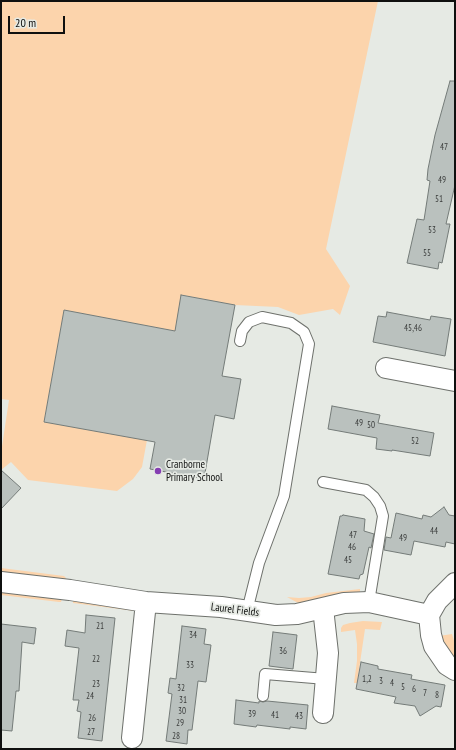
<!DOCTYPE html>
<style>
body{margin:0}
#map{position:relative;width:456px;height:750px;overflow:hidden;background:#e6eae4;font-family:"PT Sans Narrow",sans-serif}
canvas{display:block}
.frame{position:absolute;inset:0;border:2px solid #0f100f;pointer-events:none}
.scale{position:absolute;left:8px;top:16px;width:57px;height:18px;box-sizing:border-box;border:2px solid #0f100f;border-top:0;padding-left:5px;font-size:12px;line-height:14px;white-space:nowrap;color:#0f100f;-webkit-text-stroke:3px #e6eae4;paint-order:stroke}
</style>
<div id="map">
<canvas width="456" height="750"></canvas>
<div class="frame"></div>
<div class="scale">20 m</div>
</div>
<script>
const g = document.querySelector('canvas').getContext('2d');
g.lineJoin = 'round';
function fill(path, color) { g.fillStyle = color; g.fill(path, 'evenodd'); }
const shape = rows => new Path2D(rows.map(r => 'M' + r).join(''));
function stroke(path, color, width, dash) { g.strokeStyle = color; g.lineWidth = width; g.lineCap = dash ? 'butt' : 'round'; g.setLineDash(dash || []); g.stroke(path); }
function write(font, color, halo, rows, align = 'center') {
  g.font = font + ' "PT Sans Narrow",sans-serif'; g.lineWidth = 3.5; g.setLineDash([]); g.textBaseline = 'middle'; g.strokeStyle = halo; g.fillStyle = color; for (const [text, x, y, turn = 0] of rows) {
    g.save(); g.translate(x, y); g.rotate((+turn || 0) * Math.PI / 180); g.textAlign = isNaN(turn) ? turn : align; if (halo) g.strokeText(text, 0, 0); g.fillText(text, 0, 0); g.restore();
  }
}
fill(shape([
 [1,1,378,1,326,249,350,286,340,315,333,309,299,315,278,307,235,305,182,295,175,331,64,310,44,422,147,440,142,467,133,479,117,491,28,480,11,462,1,470,1,453,9,400,1,399],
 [1,568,64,576,66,578,65,580,1,573],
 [360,589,360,592,328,596,300,604,287,597,299,598,311,597,326,593],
 [1,592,62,599,61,602,59,602,1,595],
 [73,600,132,608,135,611,73,603],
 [363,621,382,622,380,630,365,629,357,683,354,683,357,661,357,644,355,630,341,632,341,628,343,625,350,623],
 [452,634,455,644,455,662,439,636]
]), '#fcd4ac');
const building = shape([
 [450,81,455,81,455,185,446,224,450,224,442,263,439,262,438,269,407,263,417,219,424,220,430,181,427,180,428,169,435,135,450,81],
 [181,295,235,305,222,376,241,379,234,419,215,415,204,479,150,469,155,442,44,422,64,310,175,331,181,295],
 [387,312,430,320,431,316,451,319,445,356,373,342,378,316,386,317,387,312],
 [332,406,380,415,378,423,434,433,430,456,392,450,392,451,376,449,377,438,328,429,332,406],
 [1,470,21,488,1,509,1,470],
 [444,507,449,515,455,516,455,544,446,542,445,547,414,541,411,555,384,550,386,537,391,538,396,513,422,519,423,515,431,517,444,507],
 [343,515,365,519,364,531,374,534,371,548,369,547,363,574,360,575,359,579,328,574,340,516,342,516,343,515],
 [86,615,115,618,102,741,78,738,81,712,77,711,79,700,73,700,79,648,65,646,67,630,85,633,86,615],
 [1,624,36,628,34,644,22,642,19,691,16,691,12,731,1,730,1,624],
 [182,626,206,629,204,644,211,645,206,682,198,681,192,730,188,730,187,744,166,741,172,694,168,693,170,678,176,679,182,626],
 [273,632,297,635,293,669,269,666,273,632],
 [361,662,378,666,378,669,412,675,411,679,445,685,441,707,436,706,420,716,415,706,394,703,396,697,356,689,361,662],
 [236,700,259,703,259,701,263,702,267,701,308,705,306,729,290,727,290,729,257,725,256,727,234,724,236,700]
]);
fill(building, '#bac1be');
stroke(building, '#747b78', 1);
const lane = shape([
 [240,341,242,331,249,322,262,317,291,323,304,332,309,344,284,496,259,563,247,611],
 [323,482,366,490,374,497,380,506,383,516,369,602],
 [263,696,265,674,326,679]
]);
const street = shape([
 [386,368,455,381],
 [1,582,70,590,146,602,221,607,276,615,297,614,344,603,369,602,429,615],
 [455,583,437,601,429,615,431,635,434,646,447,665,455,670],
 [323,713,328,653,323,608],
 [132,738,146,602]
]);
stroke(lane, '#6e716c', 12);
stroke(street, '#6e716c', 22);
stroke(lane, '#fff', 10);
stroke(street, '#fff', 20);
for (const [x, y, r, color] of [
 [158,471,4,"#853eb2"]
]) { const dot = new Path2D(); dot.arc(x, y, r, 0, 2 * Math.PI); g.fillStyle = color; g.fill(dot); stroke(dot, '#e6eae4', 1.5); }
write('9px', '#3a3c3b', null, [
 ["47",444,147],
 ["49",442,180],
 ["51",439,199],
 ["53",432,230],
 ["55",427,253],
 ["45,46",413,328],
 ["49",359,423],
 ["50",371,425],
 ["52",415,441],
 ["44",434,531],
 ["47",353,535],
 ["49",403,538],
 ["46",352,547],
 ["45",348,560],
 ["21",100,626],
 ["34",193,635],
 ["36",283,651],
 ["22",96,659],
 ["33",190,665],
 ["1,2",367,679],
 ["3",381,681],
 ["4",392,683],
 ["23",96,684],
 ["5",403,687],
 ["32",181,688],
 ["6",414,689],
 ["7",425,693],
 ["8",437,695],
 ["24",90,696],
 ["31",183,700],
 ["30",182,711],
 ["39",252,714],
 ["41",275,715],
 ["43",299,716],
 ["26",92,718],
 ["29",180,723],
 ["27",91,732],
 ["28",176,736]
]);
write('11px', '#0f100f', '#e6eae4', [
 ["Cranborne",166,465],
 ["Primary School",166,478]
], 'left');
write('11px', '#0f100f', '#e6eae4', [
 ["Laurel Fields",235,610,7]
]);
</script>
